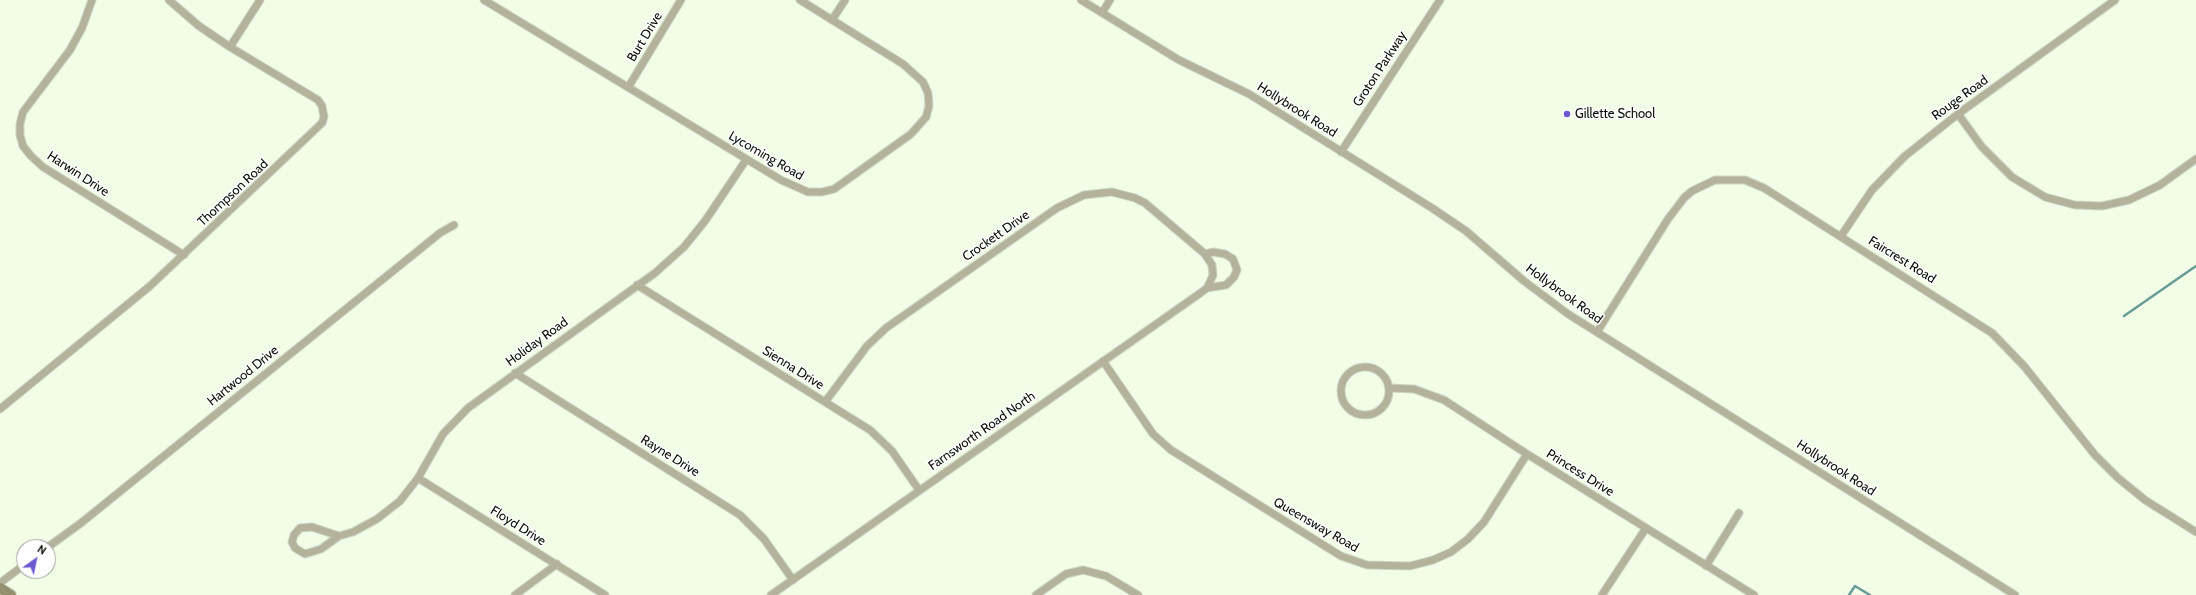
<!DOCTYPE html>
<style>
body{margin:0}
#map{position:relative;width:2196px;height:595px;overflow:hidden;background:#f1fde7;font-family:Cabin,sans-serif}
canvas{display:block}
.north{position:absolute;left:16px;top:539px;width:40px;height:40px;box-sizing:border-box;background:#fff;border:1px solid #9d9f9c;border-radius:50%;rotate:33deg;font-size:11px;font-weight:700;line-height:16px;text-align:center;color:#0a0e07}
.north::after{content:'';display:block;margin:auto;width:14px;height:18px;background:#6e58d2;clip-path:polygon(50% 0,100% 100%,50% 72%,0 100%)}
</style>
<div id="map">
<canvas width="2196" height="595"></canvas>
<div class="north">N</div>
</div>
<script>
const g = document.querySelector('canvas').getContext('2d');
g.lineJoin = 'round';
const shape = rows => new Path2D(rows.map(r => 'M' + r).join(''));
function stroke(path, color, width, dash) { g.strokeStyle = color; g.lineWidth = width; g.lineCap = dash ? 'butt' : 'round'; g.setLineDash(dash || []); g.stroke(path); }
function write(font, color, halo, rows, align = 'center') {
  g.font = font + ' Cabin,sans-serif'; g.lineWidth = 3; g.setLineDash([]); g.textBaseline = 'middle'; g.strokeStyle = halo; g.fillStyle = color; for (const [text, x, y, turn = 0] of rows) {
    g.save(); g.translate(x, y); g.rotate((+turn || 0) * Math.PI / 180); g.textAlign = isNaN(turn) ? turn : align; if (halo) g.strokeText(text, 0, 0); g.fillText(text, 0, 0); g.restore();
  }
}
stroke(shape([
 [2124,316,2196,266],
 [1849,595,1855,586,1870,595]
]), '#699b97', 2.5);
const street = shape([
 [92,0,82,28,70,50,23,112,20,124,20,135,23,146,31,156,43,167,184,255],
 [484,0,781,180,808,192,822,192,834,189,844,182,911,134,926,117,929,106,928,93,923,82,903,64,800,0],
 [1081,0,1179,60,1249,94,1432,208,1466,231,1524,281,1568,314,2015,595],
 [1102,13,1110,0],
 [832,20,845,0],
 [230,47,260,0],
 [629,86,681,0],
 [1958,114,1982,147,2012,177,2045,197,2075,205,2102,206,2129,200,2160,185,2196,159],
 [1341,152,1440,0],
 [1841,236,1872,190,1905,156,1958,114,2115,0],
 [1205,254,1213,252,1225,254,1233,259,1237,270,1234,277,1226,285,1207,288],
 [637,285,870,430,892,451,919,490],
 [1597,332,1668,219,1684,198,1692,191,1715,180,1745,180,1764,188,1992,333,2024,366,2095,455,2118,478,2145,500,2196,532],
 [1103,361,1153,434,1171,450,1341,556,1367,565,1410,566,1433,560,1451,552,1468,539,1484,522,1527,454],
 '1341 391a24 24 0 1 1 48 0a24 24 0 1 1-48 0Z',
 [515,373,740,515,764,539,793,580],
 [1389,388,1414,389,1444,400,1527,454,1754,595],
 [0,409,150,286,322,123,324,117,322,106,318,100,230,47,199,26,169,0],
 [418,478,605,595],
 [339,536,321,549,305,554,295,548,292,542,294,535,300,528,312,527,339,536,353,532,377,519,400,501,418,478,443,434,468,408,655,273,684,247,705,221,746,160],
 [48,547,81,523,440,233,454,225],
 [1706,566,1739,513],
 [0,583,24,565],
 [515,595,557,564],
 [771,595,1199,294,1207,288,1210,282,1213,275,1212,265,1205,254,1145,203,1135,198,1112,192,1084,195,1057,208,886,328,867,346,825,402],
 [1036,595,1066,574,1083,570,1106,576,1138,595],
 [1602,595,1646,528]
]);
const secondary = shape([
 [0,588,11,595]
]);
stroke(street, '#ccd7c3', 9);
stroke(secondary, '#ccd7c3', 12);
stroke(street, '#b5b29b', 7);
stroke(secondary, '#95906e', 10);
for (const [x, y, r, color] of [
 [1567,114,4,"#6e58d2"]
]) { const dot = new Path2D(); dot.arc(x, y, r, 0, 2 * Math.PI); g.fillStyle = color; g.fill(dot); stroke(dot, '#fff', 1.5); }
write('13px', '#0a0e07', '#fff', [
 ["Burt Drive",645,37,-59],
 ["Groton Parkway",1380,69,-57],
 ["Rouge Road",1960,98,-36],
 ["Hollybrook Road",1297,110,32],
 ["Lycoming Road",766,156,30],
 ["Harwin Drive",78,174,33],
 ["Thompson Road",233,193,-43],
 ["Crockett Drive",996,236,-35],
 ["Faircrest Road",1902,260,32],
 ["Hollybrook Road",1564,294,36],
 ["Holiday Road",537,342,-36],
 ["Sienna Drive",793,368,32],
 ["Hartwood Drive",243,376,-39],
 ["Farnsworth Road North",982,431,-35],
 ["Rayne Drive",670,456,32],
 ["Hollybrook Road",1836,468,33],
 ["Princess Drive",1580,473,32],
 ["Queensway Road",1316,525,30],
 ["Floyd Drive",518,526,32]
]);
write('13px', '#0a0e07', '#fff', [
 ["Gillette School",1575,114]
], 'left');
</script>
